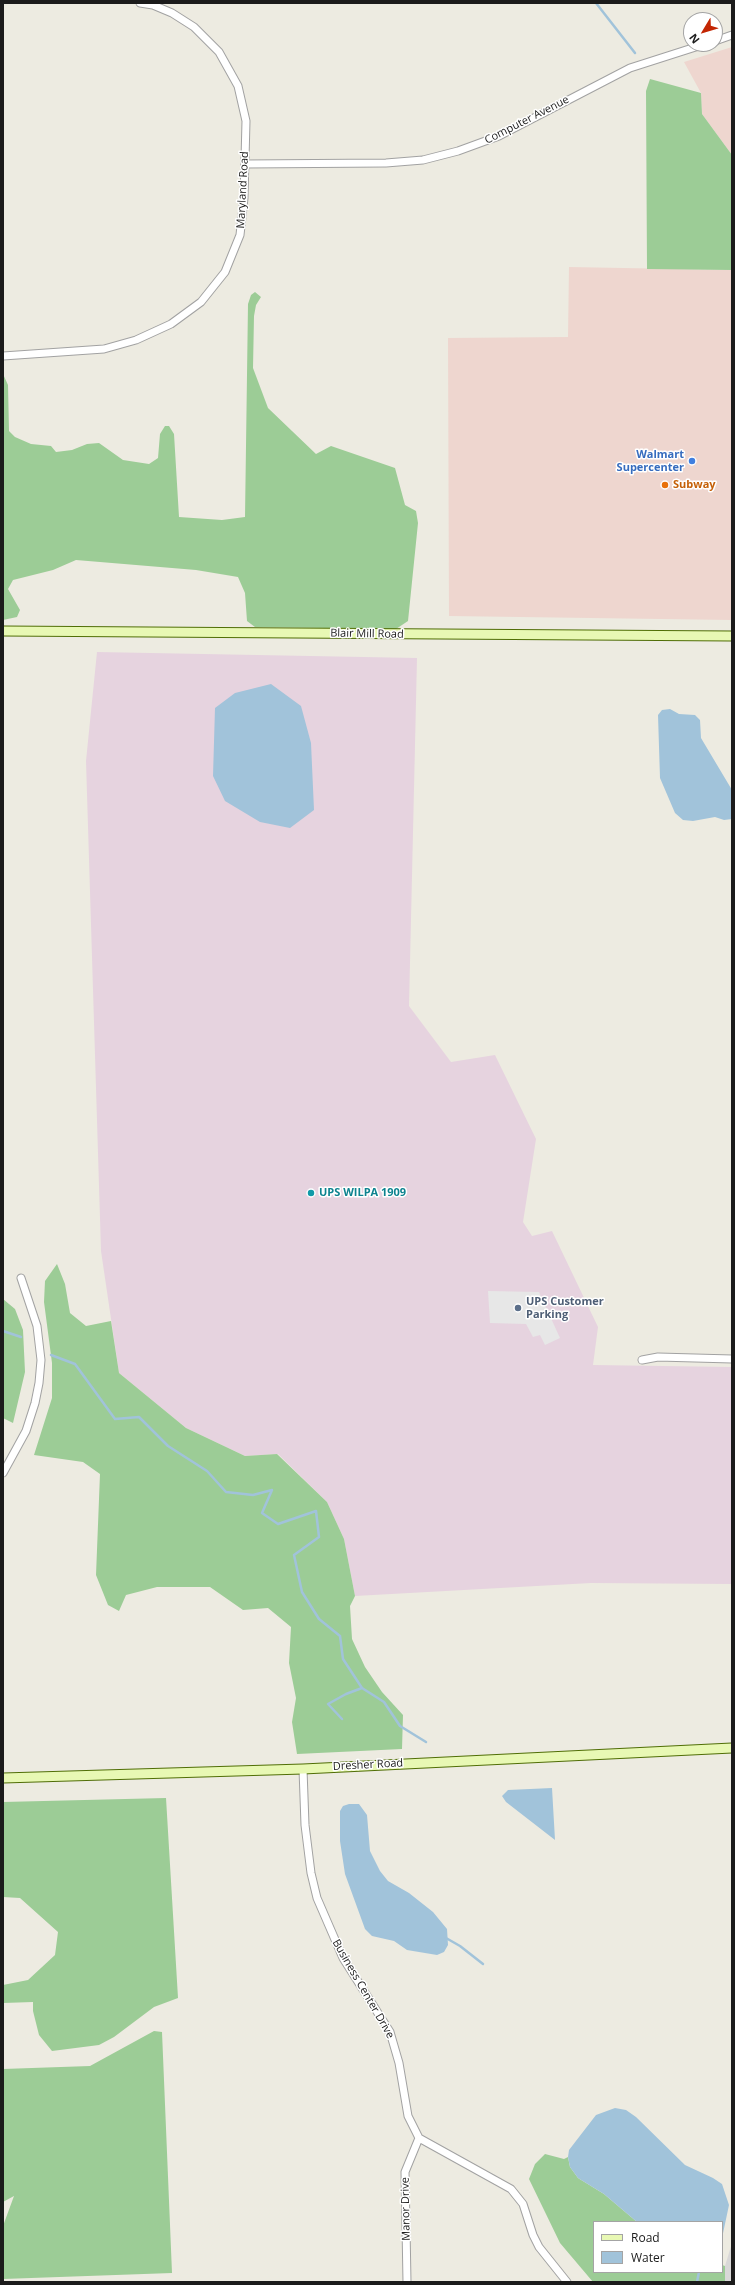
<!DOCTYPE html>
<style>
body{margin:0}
#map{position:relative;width:735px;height:2285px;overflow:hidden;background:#edebe1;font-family:"Open Sans",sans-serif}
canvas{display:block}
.frame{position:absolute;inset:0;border:4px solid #1b1b1b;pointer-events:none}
.legend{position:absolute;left:593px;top:2221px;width:130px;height:52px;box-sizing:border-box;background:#fff;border:1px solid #a4a4a4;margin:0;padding:5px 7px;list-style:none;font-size:12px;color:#1b1b1b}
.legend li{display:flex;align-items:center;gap:8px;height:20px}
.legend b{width:20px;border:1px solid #a4a4a4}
.north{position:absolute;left:683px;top:12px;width:40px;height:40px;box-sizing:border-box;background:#fff;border:1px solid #a4a4a4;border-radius:50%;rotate:232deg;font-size:11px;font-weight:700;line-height:16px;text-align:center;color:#1b1b1b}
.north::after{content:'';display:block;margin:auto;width:14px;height:18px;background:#c32603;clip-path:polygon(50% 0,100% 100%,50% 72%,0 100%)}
</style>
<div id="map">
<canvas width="735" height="2285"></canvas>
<div class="frame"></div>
<ul class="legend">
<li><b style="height:5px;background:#e8f8b4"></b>Road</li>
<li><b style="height:11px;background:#a1c3da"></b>Water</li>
</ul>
<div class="north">N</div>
</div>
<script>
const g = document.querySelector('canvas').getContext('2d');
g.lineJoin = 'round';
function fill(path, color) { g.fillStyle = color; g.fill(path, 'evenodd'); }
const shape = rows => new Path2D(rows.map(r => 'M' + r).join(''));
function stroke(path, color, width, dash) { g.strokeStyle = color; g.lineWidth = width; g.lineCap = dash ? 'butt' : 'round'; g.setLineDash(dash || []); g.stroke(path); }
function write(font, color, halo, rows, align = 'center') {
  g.font = font + ' "Open Sans",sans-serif'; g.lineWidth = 3; g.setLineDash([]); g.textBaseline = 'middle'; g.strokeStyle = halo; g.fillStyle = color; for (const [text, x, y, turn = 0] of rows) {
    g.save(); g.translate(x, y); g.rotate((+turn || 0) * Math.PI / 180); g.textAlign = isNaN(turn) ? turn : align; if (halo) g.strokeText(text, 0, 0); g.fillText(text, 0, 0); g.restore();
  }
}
fill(shape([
 [732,2243,732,2282,725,2282,725,2266]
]), '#d9d8d8');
fill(shape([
 [732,47,732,155,702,114,701,93,684,62],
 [569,267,732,270,732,620,449,616,448,338,568,337]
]), '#eed6cf');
fill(shape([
 [97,652,417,658,409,1006,451,1062,495,1055,536,1139,523,1222,532,1236,552,1231,598,1327,593,1365,732,1367,732,1584,591,1583,355,1596,344,1539,327,1502,278,1454,245,1456,186,1428,119,1373,101,1251,86,761]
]), '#e6d3df');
fill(shape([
 [650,79,701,93,702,114,732,155,732,270,647,269,646,91],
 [255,292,261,297,256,305,254,316,253,368,268,408,316,454,331,446,395,468,405,505,416,511,418,523,408,621,396,629,255,627,247,621,245,593,238,577,196,570,76,560,53,570,13,580,8,589,20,610,17,617,3,620,3,374,8,385,9,431,15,437,31,444,51,446,56,452,72,450,87,444,99,443,123,460,149,464,158,458,160,434,165,426,169,426,174,434,179,517,222,520,245,517,248,304,251,295],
 [57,1264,65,1284,70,1313,86,1326,111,1321,119,1373,186,1428,245,1456,277,1454,327,1502,344,1539,355,1596,350,1606,352,1639,365,1667,382,1692,403,1715,402,1749,297,1754,292,1722,296,1698,289,1663,291,1627,268,1608,243,1610,210,1587,157,1587,126,1595,119,1611,108,1605,96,1575,100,1474,83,1462,34,1455,52,1398,52,1363,44,1302,45,1281],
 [3,1299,15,1309,23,1330,25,1372,13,1423,3,1418],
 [166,1798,178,1998,154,2007,114,2037,99,2045,52,2051,39,2035,33,2011,33,2002,3,2003,3,1985,28,1980,55,1955,58,1932,20,1898,3,1897,3,1802],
 [154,2031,162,2032,172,2273,3,2279,3,2226,14,2196,3,2202,3,2069,90,2066],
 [545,2154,564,2159,568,2157,570,2167,578,2178,604,2194,637,2222,594,2222,594,2272,722,2272,722,2265,725,2266,725,2282,593,2282,560,2243,529,2179,535,2164]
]), '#9ccc96');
fill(shape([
 [488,1291,539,1292,560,1338,545,1345,540,1335,533,1337,526,1324,490,1323]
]), '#e7e7e7');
fill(shape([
 [271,684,301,706,311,743,314,810,290,828,260,822,225,801,213,776,215,708,235,693],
 [670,709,679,714,695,715,700,720,701,738,732,790,732,819,724,820,715,817,693,821,683,820,675,813,660,778,658,715,662,710],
 [552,1788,555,1840,506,1802,502,1796,508,1790],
 [349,1804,359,1804,367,1815,370,1851,380,1871,388,1881,409,1893,433,1912,447,1929,448,1945,444,1952,437,1955,407,1950,394,1941,372,1936,365,1929,345,1874,340,1841,340,1811,343,1806],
 [615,2108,626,2110,636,2117,685,2165,713,2178,722,2184,729,2205,722,2238,722,2222,637,2222,604,2194,578,2178,570,2167,568,2157,569,2150,596,2115]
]), '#a1c3da');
stroke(shape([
 [596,3,635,53],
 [3,1331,21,1337],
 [51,1355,75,1364,115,1419,139,1417,168,1446,207,1471,226,1492,253,1495,272,1490,262,1513,278,1524,316,1511,319,1537,294,1555,302,1592,319,1619,340,1636,343,1659,362,1688,346,1694,328,1704,342,1719],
 [362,1688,384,1702,400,1726,426,1742],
 [446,1938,460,1946,483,1964],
 [697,2282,699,2272]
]), '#a1c3da', 2.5);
const street = shape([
 [715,41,732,35],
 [245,164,386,163,423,160,458,151,499,136,630,68,705,44],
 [3,356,104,349,136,340,171,324,201,302,225,272,240,235,244,198,246,121,238,86,219,52,194,27,172,13,153,5,140,3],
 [642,1360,658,1357,732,1359],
 [3,1473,26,1431,35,1403,39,1383,41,1360,37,1326,21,1278],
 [303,1769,305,1825,311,1873,317,1898,343,1958,390,2032,399,2063,408,2116,419,2138,511,2189,523,2204,533,2235,539,2247,567,2282],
 [407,2282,405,2172,419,2138]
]);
const secondary = shape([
 [3,631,732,636],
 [3,1778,303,1769,732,1748]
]);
stroke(street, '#a2a2a2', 9);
stroke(secondary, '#506e06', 11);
stroke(street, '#fff', 7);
stroke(secondary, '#e8f8b4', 9);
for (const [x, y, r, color] of [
 [692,461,4,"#3f7fe0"],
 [665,485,4,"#e8710a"],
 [311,1193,4,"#0f9aa8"],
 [518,1308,4,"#5c6f8a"]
]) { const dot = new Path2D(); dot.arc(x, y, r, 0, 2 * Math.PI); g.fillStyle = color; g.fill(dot); stroke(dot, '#fff', 1.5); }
write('11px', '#1b1b1b', '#fff', [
 ["Computer Avenue",527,120,-27],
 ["Maryland Road",243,190,-87],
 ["Blair Mill Road",367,634,1],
 ["Dresher Road",368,1765,-3],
 ["Business Center Drive",363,1989,60],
 ["Manor Drive",406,2209,-91]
]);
write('bold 11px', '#366cbe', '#fff', [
 ["Walmart",684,455],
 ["Supercenter",684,468]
], 'right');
write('bold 11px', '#c56008', '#fff', [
 ["Subway",673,485]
], 'left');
write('bold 11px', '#0d838f', '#fff', [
 ["UPS WILPA 1909",319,1193]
], 'left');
write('bold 11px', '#4e5e75', '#fff', [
 ["UPS Customer",526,1302],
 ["Parking",526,1315]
], 'left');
</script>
